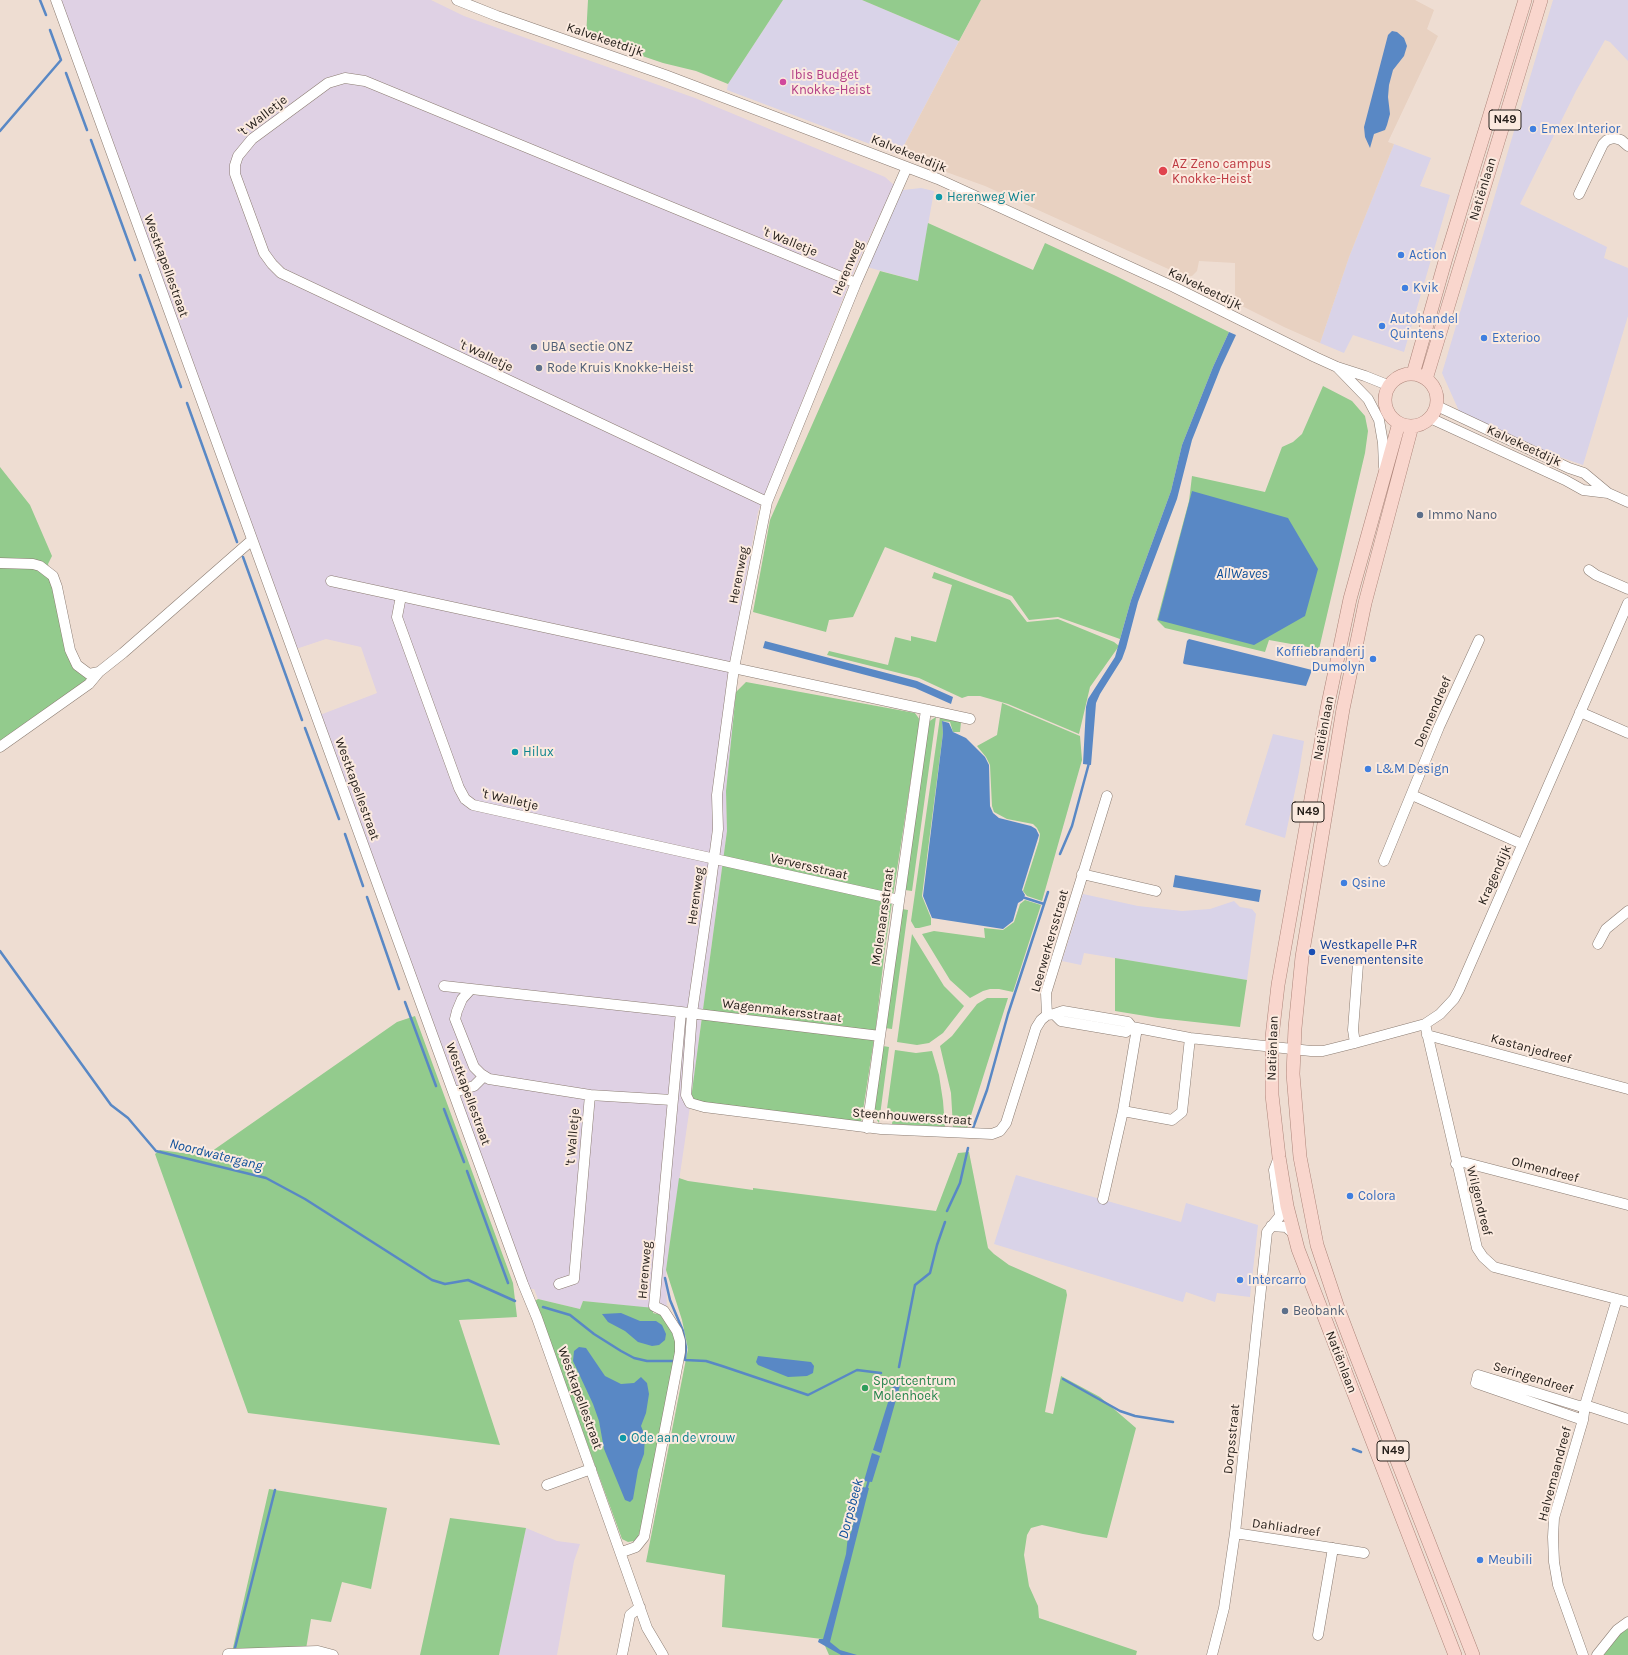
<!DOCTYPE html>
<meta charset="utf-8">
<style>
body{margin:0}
canvas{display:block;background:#eeddd2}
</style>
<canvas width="1628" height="1655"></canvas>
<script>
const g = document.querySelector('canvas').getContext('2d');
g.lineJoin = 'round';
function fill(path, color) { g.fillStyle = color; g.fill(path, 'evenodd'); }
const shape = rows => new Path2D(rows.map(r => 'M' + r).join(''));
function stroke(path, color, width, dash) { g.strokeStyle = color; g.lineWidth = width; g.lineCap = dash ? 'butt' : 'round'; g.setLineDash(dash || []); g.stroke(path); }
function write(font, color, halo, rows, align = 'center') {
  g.font = font + ' Karla,sans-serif'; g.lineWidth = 4; g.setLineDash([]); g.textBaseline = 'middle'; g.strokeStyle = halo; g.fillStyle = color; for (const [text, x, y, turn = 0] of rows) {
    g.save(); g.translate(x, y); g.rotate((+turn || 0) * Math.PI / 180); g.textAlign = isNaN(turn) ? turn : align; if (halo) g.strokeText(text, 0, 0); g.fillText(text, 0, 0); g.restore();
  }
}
fill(shape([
 [783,0,862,0,959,41,899,155,727,90,728,84],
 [1553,0,1628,0,1628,61,1610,42,1605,40,1576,91,1520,204,1607,247,1604,258,1628,268,1628,316,1583,465,1554,455,1459,411,1442,373],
 [1394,144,1431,158,1420,186,1450,195,1404,352,1353,335,1344,353,1320,343,1349,257],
 [921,188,934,191,918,281,867,267,903,190],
 [1273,734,1304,741,1299,772,1285,838,1245,825],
 [1083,894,1138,906,1182,911,1210,909,1234,901,1240,907,1252,909,1256,914,1247,980,1084,953,1081,965,1062,961],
 [1016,1175,1181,1222,1186,1203,1258,1225,1250,1297,1217,1293,1215,1302,1186,1292,1183,1302,994,1244]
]), '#d9d3e8');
fill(shape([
 [59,0,431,0,464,16,695,98,873,172,885,177,894,185,856,266,758,512,726,687,736,692,726,791,727,831,690,1106,666,1270,667,1310,583,1301,580,1309,538,1299,534,1289,530,1289,320,715,377,693,361,647,326,639,296,649],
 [526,1528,557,1541,580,1544,574,1561,557,1655,499,1655]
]), '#dfd1e4');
fill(shape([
 [981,0,1415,0,1434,10,1427,29,1438,36,1388,142,1394,144,1349,257,1320,343,1284,327,1242,306,1237,302,1235,296,1235,263,1199,261,1197,271,1192,276,1186,277,985,186,899,155]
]), '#e8d1c1');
fill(shape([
 [588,0,783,0,728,84,696,71,663,63,586,37],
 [862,0,981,0,959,41],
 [928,223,1033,270,1045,243,1116,276,1229,332,1213,367,1182,445,1171,491,1131,600,1120,639,1058,617,1029,620,1012,596,885,547,853,617,829,620,826,632,753,612,770,520,880,271,918,281],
 [1323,386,1352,401,1365,416,1368,431,1365,453,1319,649,1269,640,1265,652,1165,628,1157,620,1189,501,1192,476,1265,492,1282,447,1293,442,1302,434],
 [0,467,30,505,52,556,48,564,56,594,65,642,88,679,0,742],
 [934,572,1010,600,1027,622,1058,619,1114,642,1119,646,1090,687,1079,734,1008,704,980,696,968,696,962,698,919,678,827,655,829,651,888,665,895,637,911,641,911,636,936,642,952,585,932,578],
 [746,682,915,713,920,720,885,948,876,1026,860,1130,690,1106,727,831,726,791,736,692],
 [1002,703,1080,736,1082,760,1042,901,1027,896,1023,891,1039,841,1040,834,1037,828,1033,824,1007,819,994,812,992,806,990,765,986,757,977,746,997,735],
 [936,717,912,891,905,890,928,722],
 [940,717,961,722,960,732,953,732,950,722,942,721,943,733,922,896,931,918,931,925,919,928,915,928,911,921],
 [1025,900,1041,905,1013,992,999,989,990,989,983,991,970,998,950,980,922,934,934,931,985,938,984,928,1003,930,1014,922,1020,904],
 [902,909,908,910,892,1029,885,1028],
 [912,934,944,986,964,1006,943,1033,929,1043,917,1045,897,1042],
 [1115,958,1247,980,1240,1027,1158,1018,1115,1011],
 [987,998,1008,998,967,1128,953,1127,951,1093,940,1046,952,1036,977,1004],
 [415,1016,513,1283,517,1317,459,1320,500,1445,248,1413,155,1154,160,1150,205,1156,397,1022],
 [883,1046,889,1047,879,1123,874,1116],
 [895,1050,916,1053,932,1051,939,1075,943,1101,945,1127,892,1124,893,1117,886,1116],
 [969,1152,988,1248,994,1254,1009,1265,1066,1290,1067,1295,1045,1412,1053,1414,1061,1376,1100,1397,1136,1428,1107,1538,1083,1534,1042,1525,1031,1528,1027,1535,1024,1555,1029,1586,1038,1606,1039,1618,1137,1651,1136,1655,829,1655,822,1639,722,1627,725,1575,646,1562,688,1349,682,1320,666,1270,679,1178,688,1181,753,1190,753,1188,936,1211,958,1153],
 [538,1299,580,1309,583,1301,654,1308,653,1313,662,1315,675,1335,676,1353,641,1527,638,1537,634,1541,628,1542,622,1539,535,1301],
 [269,1489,387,1508,371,1589,342,1582,331,1622,311,1619,306,1649,232,1652],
 [450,1518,526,1528,499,1655,420,1655],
 [1628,1622,1628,1655,1597,1655]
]), '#93cb8d');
fill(shape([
 [1392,31,1397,32,1404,38,1407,46,1404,56,1393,70,1389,85,1388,97,1390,114,1387,125,1385,130,1374,134,1370,148,1365,137,1364,127,1388,35],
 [1229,332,1236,335,1221,367,1192,440,1177,499,1138,602,1126,648,1122,659,1100,694,1096,703,1091,765,1083,764,1086,707,1088,699,1115,657,1131,600,1171,491,1182,445,1213,367],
 [1192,491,1288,518,1318,569,1305,616,1254,645,1158,620],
 [1189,639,1312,670,1306,686,1184,664,1183,663,1187,641],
 [765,641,917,681,953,697,951,704,915,688,763,648],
 [942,721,949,723,953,732,966,738,985,757,989,765,990,806,993,813,999,818,1031,826,1036,829,1039,835,1022,890,1025,895,1023,900,1018,903,1013,921,1003,929,932,918,923,896,943,733],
 [1175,875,1261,890,1259,902,1173,887],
 [621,1313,640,1321,656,1321,662,1325,666,1334,665,1340,659,1345,652,1346,638,1342,625,1331,608,1322,602,1314],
 [579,1347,586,1348,605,1376,621,1384,634,1383,641,1377,647,1383,649,1394,646,1413,641,1426,645,1436,644,1454,638,1470,633,1499,630,1502,625,1500,604,1449,599,1421,593,1404,573,1361,574,1351],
 [758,1356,811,1362,814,1366,813,1373,807,1376,788,1377,758,1365,756,1362],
 [895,1380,901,1382,881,1453,873,1450],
 [872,1453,880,1456,872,1482,864,1481],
 [862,1487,869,1488,830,1642,840,1650,857,1655,841,1655,818,1642,819,1639,823,1639,830,1614,846,1554,848,1536,851,1533]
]), '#5988c5');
stroke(shape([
 [40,0,46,15],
 [66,73,87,130],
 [0,131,61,60,50,30],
 [91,140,135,260],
 [140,275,181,387],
 [187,403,237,542],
 [243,557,302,720],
 [305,728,339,819],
 [345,834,363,886],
 [1060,854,1072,826,1089,763],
 [367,897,399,989],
 [1022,897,1044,904],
 [0,951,111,1105,128,1118,156,1151,266,1178,305,1199,432,1280,445,1284,468,1280,515,1301],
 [405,1002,436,1086],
 [444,1109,464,1162],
 [973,1128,987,1090,1008,1014,1048,892],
 [467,1171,508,1283],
 [947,1211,960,1183,968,1148],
 [665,1278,670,1300,683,1331,686,1348,685,1360,706,1361,722,1366,808,1395,857,1370,881,1373],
 [543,1307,570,1315,594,1334,621,1351,634,1358,647,1361,673,1361],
 [899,1367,915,1285,930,1273,937,1245,945,1222],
 [1063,1379,1120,1411,1135,1416,1173,1422],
 [1353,1449,1361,1452],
 [866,1490,869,1480],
 [235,1648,275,1490]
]), '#5988c5', 2.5);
const minor = shape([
 [56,0,523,1284,537,1318,647,1628,663,1655],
 [457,0,497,16,665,75,938,179,1174,287,1315,357,1337,367,1365,376,1390,386],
 [907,167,856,283,767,502,734,668,717,795,718,829,709,896,692,1013,686,1095,690,1103,704,1107,881,1129,992,1134,1000,1131,1006,1123,1036,1028,1041,1020,1047,1015,1054,1014,1061,1021,1126,1032,1132,1027],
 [1579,194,1603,144,1607,140,1614,138,1621,140,1628,146],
 [1337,367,1368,399,1379,420,1383,443,1384,467],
 [1437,406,1569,468,1584,473,1608,493],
 [1430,418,1565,480,1583,490,1608,493,1628,502],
 [767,502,281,273,272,264,264,253,235,174,235,165,238,156,252,139,328,83,345,78,365,81,856,283],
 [0,563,33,564,40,566,53,576,57,587,70,650,77,665,89,674,99,672,123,653,252,540],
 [1589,570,1596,575,1628,589],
 [331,581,970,719],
 [401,596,397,617,459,788,465,799,473,805,899,900],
 [1580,712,1628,733],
 [0,747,89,684,99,672],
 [1412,795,1522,844],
 [1384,861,1439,727,1479,640],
 [1082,874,1156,891],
 [1598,944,1606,929,1628,911],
 [444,986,681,1012,880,1036],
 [471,989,462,999,457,1011,455,1019,474,1067,481,1074,489,1079,590,1095,574,1279,559,1284],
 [1054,1014,1063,1011,1128,1022,1132,1027,1190,1038,1311,1051,1323,1051,1355,1043,1425,1024,1440,1014,1454,999,1459,990,1628,603],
 [1047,1015,1046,993,1107,796],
 [1425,1024,1477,1248,1483,1257,1494,1267,1628,1302],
 [1427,1035,1628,1089],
 [1355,1043,1353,1030,1358,964],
 [454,1092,474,1086,484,1076],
 [590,1095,672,1100],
 [1123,1111,1137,1028],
 [867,1128,926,710],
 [1456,1164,1463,1162,1628,1205],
 [1103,1199,1123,1111,1172,1120,1182,1112,1190,1038],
 [1271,1226,1286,1227,1293,1233],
 [1583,1420,1476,1383,1478,1375,1579,1406,1585,1405,1628,1419],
 [547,1485,591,1469],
 [1235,1533,1364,1553],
 [622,1552,636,1547,644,1537,680,1352,680,1341,677,1331,664,1311,654,1306,681,1012],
 [1318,1635,1333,1548],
 [228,1654,318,1651,333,1655],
 [622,1655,630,1615,640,1607],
 [1212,1655,1224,1608,1235,1533,1267,1232,1280,1216,1274,1170,1279,1157],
 [1583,1655,1558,1585,1554,1562,1553,1537,1554,1518,1583,1420,1585,1405,1617,1299],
 [1597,1655,1617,1630,1628,1622]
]);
const major = shape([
 [1413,374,1446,258,1525,0],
 '1385 400a26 26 0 1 1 52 0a26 26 0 1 1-52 0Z',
 [1426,379,1541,0],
 [1399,423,1350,599,1327,709,1278,985,1272,1037,1272,1095,1279,1157,1287,1206,1298,1249,1455,1655],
 [1412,426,1365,603,1343,709,1302,957,1295,1028,1293,1074,1300,1157,1317,1245,1338,1308,1355,1353,1473,1655]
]);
stroke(minor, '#8b7c72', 11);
stroke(major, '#ad857a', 14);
stroke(minor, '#fff', 10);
stroke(major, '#f9d6cd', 13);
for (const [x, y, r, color] of [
 [783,82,4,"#d1479c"],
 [1533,129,4,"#3f7fe0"],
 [1163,171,5,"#e0444e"],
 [939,197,4,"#0f9aa8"],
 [1401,255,4,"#3f7fe0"],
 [1405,288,4,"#3f7fe0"],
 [1382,326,4,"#3f7fe0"],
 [1484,338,4,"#3f7fe0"],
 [534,347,4,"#5c6f8a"],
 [539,368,4,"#5c6f8a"],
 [1420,515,4,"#5c6f8a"],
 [1373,659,4,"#3f7fe0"],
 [515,752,4,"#0f9aa8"],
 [1368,769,4,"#3f7fe0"],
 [1344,883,4,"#3f7fe0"],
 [1312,952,4,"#1a4fb4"],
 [1350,1196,4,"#3f7fe0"],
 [1240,1280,4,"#3f7fe0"],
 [1285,1311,4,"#5c6f8a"],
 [865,1388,4,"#2e9e5b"],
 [623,1438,4,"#0f9aa8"],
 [1480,1560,4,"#3f7fe0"]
]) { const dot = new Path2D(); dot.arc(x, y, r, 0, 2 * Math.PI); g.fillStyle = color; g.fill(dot); stroke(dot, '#fbeadf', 1.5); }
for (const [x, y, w] of [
 [1505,120,32],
 [1308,812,32],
 [1393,1451,32]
]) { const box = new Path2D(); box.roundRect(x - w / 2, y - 10, w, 20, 3); g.fillStyle = '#fbeadf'; g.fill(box); stroke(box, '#27211c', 1); }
write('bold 12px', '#27211c', null, [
 ["N49",1505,120],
 ["N49",1308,812],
 ["N49",1393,1451]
]);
write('13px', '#27211c', '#fbeadf', [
 ["Kalvekeetdijk",605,40,19],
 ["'t Walletje",263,116,-38],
 ["Kalvekeetdijk",909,154,22],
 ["Natiënlaan",1483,189,-73],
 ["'t Walletje",790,242,22],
 ["Westkapellestraat",166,266,70],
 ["Herenweg",848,268,-67],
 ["Kalvekeetdijk",1205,289,26],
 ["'t Walletje",486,356,25],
 ["Kalvekeetdijk",1524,446,25],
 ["Herenweg",739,575,-79],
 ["Dennendreef",1433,712,-67],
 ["Natiënlaan",1324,728,-79],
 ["Westkapellestraat",357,789,70],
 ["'t Walletje",510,800,13],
 ["Verversstraat",809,867,13],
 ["Kragendijk",1495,875,-66],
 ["Herenweg",696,896,-82],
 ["Molenaarsstraat",883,917,-82],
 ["Leerwerkersstraat",1050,941,-74],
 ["Wagenmakersstraat",782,1011,7],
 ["Natiënlaan",1273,1048,-88],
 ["Kastanjedreef",1531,1049,15],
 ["Westkapellestraat",468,1094,70],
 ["Steenhouwersstraat",912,1117,4],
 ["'t Walletje",573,1137,-85],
 ["Olmendreef",1545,1170,15],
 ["Wilgendreef",1479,1201,76],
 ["Herenweg",645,1270,-85],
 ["Natiënlaan",1341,1362,69],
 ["Seringendreef",1533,1378,17],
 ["Westkapellestraat",580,1398,70],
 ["Dorpsstraat",1232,1439,-84],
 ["Halvemaandreef",1555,1474,-75],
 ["Dahliadreef",1286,1528,8]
]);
write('13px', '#b23c85', '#fbeadf', [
 ["Ibis Budget",791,75],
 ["Knokke-Heist",791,90]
], 'left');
write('13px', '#366cbe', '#fbeadf', [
 ["Emex Interior",1541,129],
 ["Action",1409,255],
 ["Kvik",1413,288],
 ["Autohandel",1390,319],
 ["Quintens",1390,334],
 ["Exterioo",1492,338],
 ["Koffiebranderij",1365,652,"right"],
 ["Dumolyn",1365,667,"right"],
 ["L&M Design",1376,769],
 ["Qsine",1352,883],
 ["Colora",1358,1196],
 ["Intercarro",1248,1280],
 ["Meubili",1488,1560]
], 'left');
write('13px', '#be3a42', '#fbeadf', [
 ["AZ Zeno campus",1172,164],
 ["Knokke-Heist",1172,179]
], 'left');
write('13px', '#0d838f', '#fbeadf', [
 ["Herenweg Wier",947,197],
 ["Hilux",523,752],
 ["Ode aan de vrouw",631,1438]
], 'left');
write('13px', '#4e5e75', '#fbeadf', [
 ["UBA sectie ONZ",542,347],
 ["Rode Kruis Knokke-Heist",547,368],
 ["Immo Nano",1428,515],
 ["Beobank",1293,1311]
], 'left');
write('13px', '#164399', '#fbeadf', [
 ["Westkapelle P+R",1320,945],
 ["Evenementensite",1320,960]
], 'left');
write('13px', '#27864d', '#fbeadf', [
 ["Sportcentrum",873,1381],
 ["Molenhoek",873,1396]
], 'left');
write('italic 14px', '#0d4f9a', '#fbeadf', [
 ["AllWaves",1242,574],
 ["Noordwatergang",216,1155,14],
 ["Dorpsbeek",851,1509,-75]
]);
</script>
